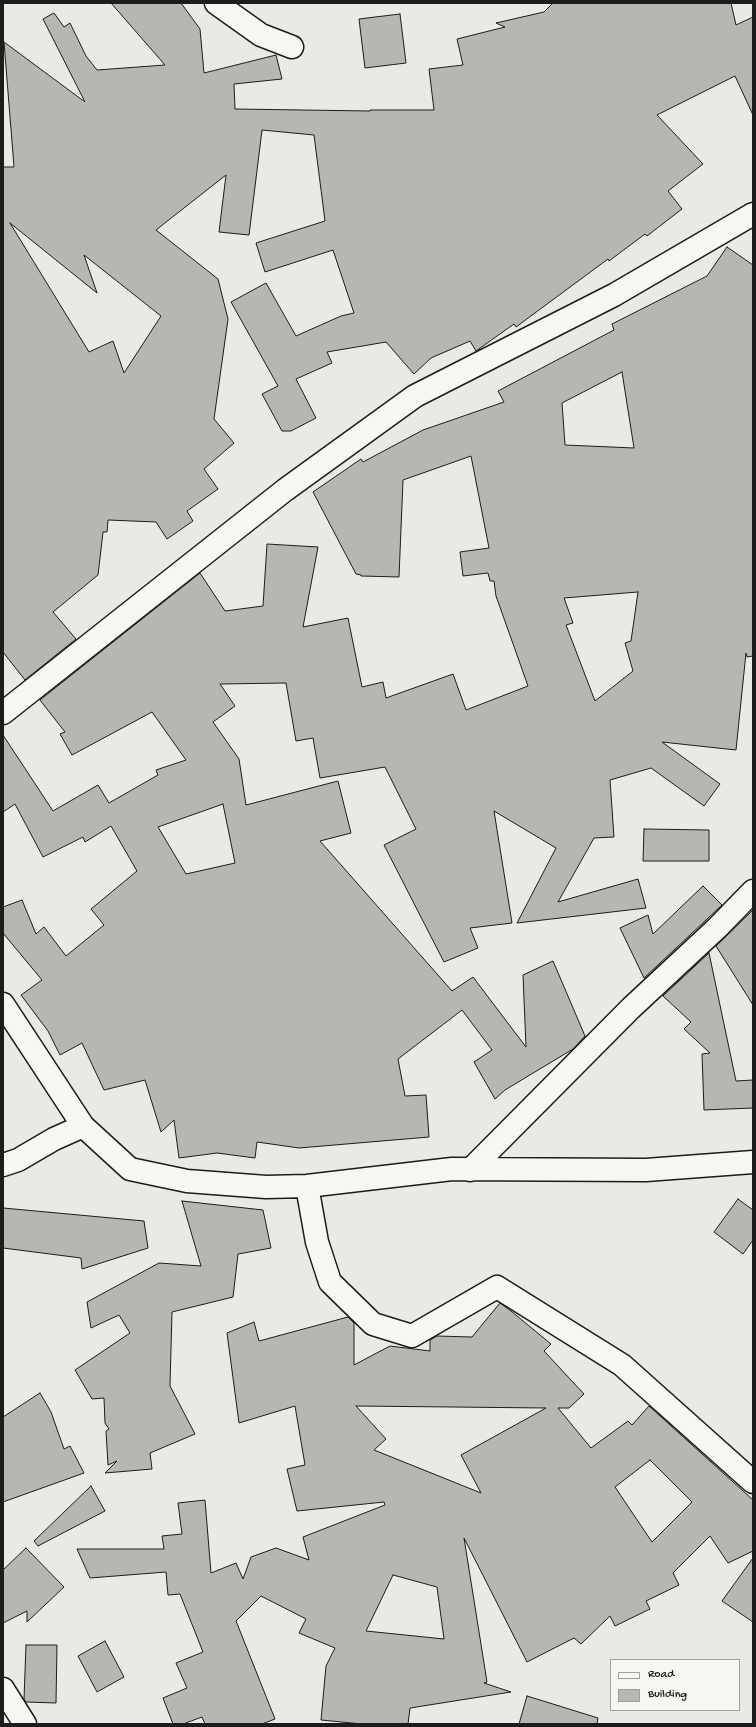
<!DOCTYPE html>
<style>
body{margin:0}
#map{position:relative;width:756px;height:1727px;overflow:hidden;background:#e9e9e5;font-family:"Gochi Hand",sans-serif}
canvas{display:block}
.frame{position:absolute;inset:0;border:4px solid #1c1c1c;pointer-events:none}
.legend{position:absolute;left:610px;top:1659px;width:130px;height:52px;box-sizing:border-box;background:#f6f6f2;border:1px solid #9f9f9c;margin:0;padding:5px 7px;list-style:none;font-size:12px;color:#1c1c1c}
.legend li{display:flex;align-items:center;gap:8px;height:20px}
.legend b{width:20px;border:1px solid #9f9f9c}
</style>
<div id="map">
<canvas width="756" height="1727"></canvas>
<div class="frame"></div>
<ul class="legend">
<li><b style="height:5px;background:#f6f6f2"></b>Road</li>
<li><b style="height:11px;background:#b6b6b3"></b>Building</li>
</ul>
</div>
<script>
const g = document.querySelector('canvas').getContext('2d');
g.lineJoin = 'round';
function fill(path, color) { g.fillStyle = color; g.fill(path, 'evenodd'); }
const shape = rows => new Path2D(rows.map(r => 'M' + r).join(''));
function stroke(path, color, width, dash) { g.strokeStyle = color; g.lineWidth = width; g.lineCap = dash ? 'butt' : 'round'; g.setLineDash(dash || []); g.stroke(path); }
const building = shape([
 [111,3,181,3,200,29,204,73,276,55,282,79,234,84,235,109,370,111,370,110,434,110,429,69,463,65,457,39,505,27,496,23,544,12,553,3,731,3,736,25,753,17,753,115,735,76,657,115,703,164,668,191,682,209,647,236,645,234,609,261,608,259,516,327,514,324,476,351,470,341,431,358,414,374,386,342,327,352,332,363,296,379,316,418,291,431,282,431,262,394,278,386,231,302,266,283,296,336,341,316,354,313,333,250,265,272,256,243,325,221,314,135,262,130,249,235,219,232,226,175,156,230,218,279,228,319,214,419,234,443,204,469,218,489,187,511,193,521,167,539,156,522,108,520,107,532,103,532,98,575,53,612,76,639,25,680,3,652,3,167,14,167,4,42,85,102,43,19,54,13,64,27,70,23,86,56,97,70,165,65,111,3],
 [10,223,97,293,84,255,161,316,124,373,113,341,89,352,10,223],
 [400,14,406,63,365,68,359,19,400,14],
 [727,247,753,265,753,656,747,657,746,653,736,750,662,742,720,784,704,806,651,768,610,780,614,837,594,838,558,902,638,879,646,908,517,923,556,848,494,811,512,923,470,928,478,948,444,962,384,845,416,829,385,767,320,778,313,738,296,741,286,683,220,684,235,706,213,722,239,759,246,805,338,781,351,833,320,841,452,991,473,977,526,1047,523,975,553,961,585,1036,573,1049,505,1090,495,1099,474,1062,492,1050,462,1010,398,1059,405,1096,426,1095,429,1137,299,1148,257,1142,255,1158,217,1153,179,1158,174,1120,161,1132,145,1080,104,1090,82,1043,60,1055,48,1031,21,995,42,980,3,933,3,907,22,900,36,934,44,927,66,956,104,925,91,909,137,871,111,826,85,842,83,837,43,857,15,804,3,812,3,735,53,811,98,785,109,803,158,775,156,770,186,760,152,712,72,755,60,734,65,732,40,700,200,573,225,611,263,606,267,544,318,547,303,627,348,618,362,687,383,682,386,698,453,674,466,710,528,686,496,596,494,581,490,581,488,573,463,576,460,552,489,548,471,456,403,480,399,577,361,576,361,575,356,574,313,492,361,459,363,462,423,430,504,402,498,391,614,330,612,324,707,276,727,247],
 [622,372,634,448,565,445,562,403,622,372],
 [638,592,631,641,625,643,633,671,595,701,566,625,573,623,564,598,638,592],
 [223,804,235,863,186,874,158,827,223,804],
 [644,829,709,830,709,861,643,861,644,829],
 [703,886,722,905,644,978,620,928,648,915,653,934,703,886],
 [753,910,753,1005,716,946,753,910],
 [709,953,736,1081,753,1080,753,1108,704,1110,702,1054,710,1053,684,1029,691,1022,663,996,709,953],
 [738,1199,753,1210,753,1240,743,1254,714,1232,738,1199],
 [182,1201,263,1210,271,1248,238,1254,233,1297,172,1312,170,1386,195,1434,150,1453,152,1469,105,1473,117,1461,108,1465,106,1431,109,1429,105,1423,104,1398,92,1399,75,1370,130,1333,119,1315,91,1328,87,1302,159,1263,201,1266,182,1201],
 [3,1208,144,1221,148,1248,82,1269,81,1258,3,1248,3,1208],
 [500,1303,511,1311,551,1344,544,1351,584,1394,569,1408,558,1408,591,1448,628,1421,632,1425,649,1406,753,1500,753,1551,728,1563,710,1536,673,1573,679,1585,646,1601,650,1609,615,1626,610,1616,581,1644,574,1638,527,1662,464,1538,487,1682,484,1683,511,1692,410,1708,408,1724,362,1724,321,1720,326,1666,335,1648,299,1633,306,1619,261,1596,236,1621,275,1719,262,1724,205,1724,202,1717,183,1724,173,1724,163,1698,187,1688,176,1663,203,1652,180,1594,168,1595,166,1572,90,1578,77,1549,164,1549,162,1536,182,1534,178,1503,205,1500,211,1573,236,1563,243,1579,251,1557,276,1548,309,1560,303,1537,385,1505,384,1502,297,1511,287,1469,305,1465,295,1406,239,1423,227,1333,254,1322,259,1341,348,1317,354,1323,354,1365,390,1346,430,1351,430,1340,437,1336,472,1337,500,1303],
 [356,1406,546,1408,461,1455,481,1493,374,1450,386,1439,356,1406],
 [650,1460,692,1502,652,1542,615,1487,650,1460],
 [393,1575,437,1587,444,1639,366,1631,393,1575],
 [40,1393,51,1412,64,1449,70,1446,84,1473,3,1502,3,1417,40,1393],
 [91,1486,105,1511,38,1546,34,1541,91,1486],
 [26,1548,64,1587,27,1622,27,1611,3,1623,3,1570,26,1548],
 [753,1558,753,1622,722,1601,753,1558],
 [105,1641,124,1677,97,1692,78,1656,105,1641],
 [26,1645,57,1645,56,1703,26,1702,24,1699,26,1645],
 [527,1696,598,1718,597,1724,519,1724,527,1696]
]);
fill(building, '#b6b6b3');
stroke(building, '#1c1c1c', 1);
const minor = shape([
 [216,3,261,35,292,47],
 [3,713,285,490,415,396,614,295,753,214],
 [3,1004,83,1126,130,1169,187,1181,266,1187,307,1186,452,1169,646,1170,753,1162],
 [3,1165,18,1160,54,1139,83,1126],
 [470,1170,631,1008,717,928,753,891],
 [307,1186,317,1242,330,1282,373,1324,412,1336,497,1287,622,1365,753,1482],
 [3,1689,25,1724]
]);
stroke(minor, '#1c1c1c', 25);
stroke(minor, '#f6f6f2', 22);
</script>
